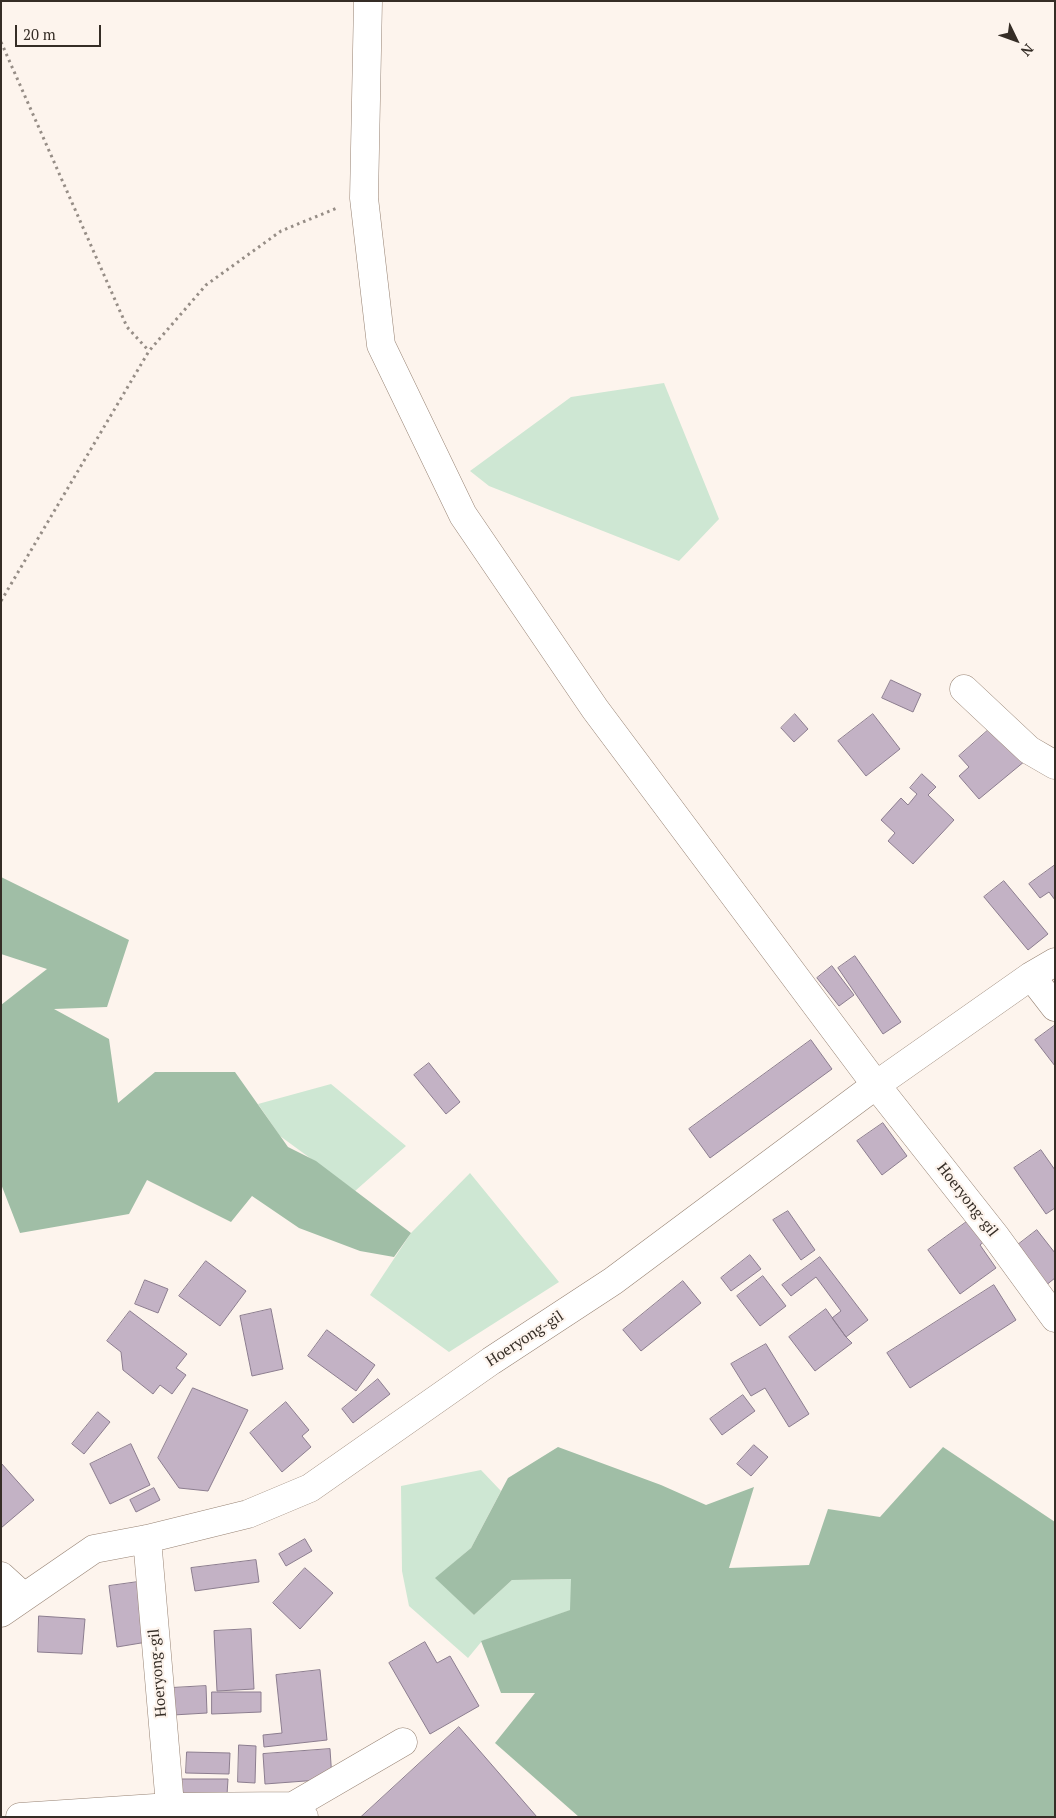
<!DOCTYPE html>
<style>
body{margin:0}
#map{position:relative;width:1056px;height:1818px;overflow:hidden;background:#fdf4ed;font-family:"PT Serif",serif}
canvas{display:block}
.frame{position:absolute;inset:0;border:2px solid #352d26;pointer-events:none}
.north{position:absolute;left:991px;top:15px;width:50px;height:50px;-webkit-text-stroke:4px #fdf4ed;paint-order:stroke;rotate:132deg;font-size:14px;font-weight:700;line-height:20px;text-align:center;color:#352d26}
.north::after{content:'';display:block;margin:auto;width:18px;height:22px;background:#352d26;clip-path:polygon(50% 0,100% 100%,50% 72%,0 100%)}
.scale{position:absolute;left:15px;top:25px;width:86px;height:22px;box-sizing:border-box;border:2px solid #352d26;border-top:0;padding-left:6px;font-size:15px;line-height:18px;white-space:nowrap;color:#352d26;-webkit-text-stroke:4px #fdf4ed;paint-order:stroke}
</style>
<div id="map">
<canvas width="1056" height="1818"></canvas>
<div class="frame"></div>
<div class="north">N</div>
<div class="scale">20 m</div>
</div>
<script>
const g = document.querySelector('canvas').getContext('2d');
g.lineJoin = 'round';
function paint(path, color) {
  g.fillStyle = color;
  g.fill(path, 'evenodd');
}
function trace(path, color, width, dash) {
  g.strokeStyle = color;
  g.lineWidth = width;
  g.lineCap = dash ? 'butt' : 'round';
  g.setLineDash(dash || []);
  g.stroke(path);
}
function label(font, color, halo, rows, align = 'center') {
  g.font = font + ' "PT Serif",serif';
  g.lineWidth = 4.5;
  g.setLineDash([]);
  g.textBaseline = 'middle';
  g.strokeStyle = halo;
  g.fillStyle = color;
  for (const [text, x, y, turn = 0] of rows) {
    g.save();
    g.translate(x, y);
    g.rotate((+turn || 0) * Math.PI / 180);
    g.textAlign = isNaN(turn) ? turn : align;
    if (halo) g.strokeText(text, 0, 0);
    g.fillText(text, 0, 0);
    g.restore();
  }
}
const green = new Path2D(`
 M 664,383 L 719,519 L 679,561 L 489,486 L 470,471 L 571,397 Z
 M 331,1084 L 406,1146 L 355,1191 L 280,1136 L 258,1104 Z
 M 470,1173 L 559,1282 L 449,1352 L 370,1295 L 411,1233 Z
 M 481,1470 L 501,1491 L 471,1548 L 436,1578 L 474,1615 L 512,1580 L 571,1579 L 571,1610 L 482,1641 L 468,1658 L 409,1606 L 402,1571 L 401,1486 Z`);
const forest = new Path2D(`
 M 1,877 L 129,940 L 107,1007 L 54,1009 L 109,1039 L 118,1103 L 155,1072 L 235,1072 L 288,1147 L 316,1161 L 411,1233 L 394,1257 L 360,1251 L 299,1228 L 252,1196 L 231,1222 L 147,1180 L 129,1214 L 20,1233 L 1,1184 L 1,1005 L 47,969 L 1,954 Z
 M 558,1447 L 661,1485 L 706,1505 L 754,1487 L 729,1568 L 809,1565 L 828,1509 L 880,1517 L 943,1447 L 1055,1522 L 1055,1817 L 579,1817 L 495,1743 L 535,1693 L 501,1693 L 481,1641 L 570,1610 L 571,1579 L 512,1580 L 474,1615 L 435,1578 L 471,1548 L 508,1478 Z`);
const building = new Path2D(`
 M 891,680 L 921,694 L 913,712 L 882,698 Z
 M 795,714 L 808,729 L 794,742 L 781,728 Z
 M 873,714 L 900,749 L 866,776 L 838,741 Z
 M 994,725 L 1025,761 L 979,799 L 959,776 L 969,767 L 959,756 Z
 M 922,774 L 936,787 L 928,795 L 954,820 L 913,864 L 888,841 L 895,833 L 881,820 L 901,798 L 908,805 L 917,794 L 910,788 Z
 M 1055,865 L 1055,900 L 1049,892 L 1040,898 L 1029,884 Z
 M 1004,881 L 1048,934 L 1028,950 L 984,897 Z
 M 855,956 L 901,1022 L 883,1034 L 838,968 Z
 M 832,966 L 854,995 L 839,1006 L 817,978 Z
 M 1054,1026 L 1055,1027 L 1055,1066 L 1035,1040 Z
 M 811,1040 L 832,1069 L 710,1158 L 689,1129 Z
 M 429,1063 L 460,1102 L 446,1114 L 414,1075 Z
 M 883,1123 L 907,1156 L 882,1175 L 857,1141 Z
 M 1041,1150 L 1055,1170 L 1055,1208 L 1046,1214 L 1014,1168 Z
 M 788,1211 L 815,1250 L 801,1260 L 773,1220 Z
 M 972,1218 L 987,1239 L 980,1245 L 996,1268 L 960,1294 L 928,1250 Z
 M 1037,1230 L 1055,1253 L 1055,1278 L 1045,1286 L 1015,1247 Z
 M 750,1255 L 761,1269 L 731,1291 L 721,1278 Z
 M 820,1257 L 868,1320 L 846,1337 L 832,1318 L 841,1311 L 816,1277 L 791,1296 L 782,1285 Z
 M 206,1261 L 246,1291 L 220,1326 L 179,1296 Z
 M 763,1276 L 786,1306 L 760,1326 L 737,1296 Z
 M 145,1280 L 168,1289 L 158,1313 L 135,1304 Z
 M 683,1281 L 701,1303 L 641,1351 L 623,1330 Z
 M 994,1285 L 1016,1320 L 910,1388 L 887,1353 Z
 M 271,1309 L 283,1369 L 252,1376 L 240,1316 Z
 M 826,1309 L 846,1337 L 852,1343 L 815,1371 L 789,1337 Z
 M 130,1311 L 187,1354 L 176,1368 L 186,1375 L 172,1394 L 160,1385 L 153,1394 L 123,1370 L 121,1352 L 107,1341 Z
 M 327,1330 L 375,1365 L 356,1391 L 308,1356 Z
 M 766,1344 L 809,1414 L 789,1427 L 765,1388 L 751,1396 L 731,1364 Z
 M 378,1379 L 390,1394 L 353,1423 L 342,1409 Z
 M 193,1388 L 248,1410 L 208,1491 L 179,1488 L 158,1458 Z
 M 743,1395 L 755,1411 L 722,1435 L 710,1419 Z
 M 286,1402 L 309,1430 L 302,1436 L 311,1447 L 282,1472 L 250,1433 Z
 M 98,1412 L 110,1422 L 84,1454 L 72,1444 Z
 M 131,1444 L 150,1485 L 110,1504 L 90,1464 Z
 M 754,1445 L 768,1457 L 751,1476 L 737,1464 Z
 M 1,1463 L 34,1500 L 1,1528 Z
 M 154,1488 L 160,1500 L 136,1512 L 130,1500 Z
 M 305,1539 L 312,1551 L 286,1566 L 279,1554 Z
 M 256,1560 L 259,1582 L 195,1591 L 191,1568 Z
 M 305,1568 L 333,1593 L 300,1629 L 273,1603 Z
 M 145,1581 L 153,1641 L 117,1647 L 109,1586 Z
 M 39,1616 L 85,1619 L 82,1654 L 38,1652 Z
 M 251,1629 L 254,1689 L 217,1691 L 214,1631 Z
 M 425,1642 L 437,1663 L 450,1656 L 479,1706 L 430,1734 L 389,1663 Z
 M 320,1670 L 327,1740 L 264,1747 L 263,1735 L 282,1733 L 276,1675 Z
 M 206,1686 L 207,1713 L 173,1715 L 171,1688 Z
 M 212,1692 L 261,1692 L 261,1712 L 212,1714 Z
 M 459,1727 L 537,1817 L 361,1817 Z
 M 239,1745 L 256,1746 L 255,1783 L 238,1782 Z
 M 330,1749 L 332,1779 L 265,1784 L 263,1754 Z
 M 187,1752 L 230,1753 L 229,1774 L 186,1773 Z
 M 180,1779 L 228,1779 L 227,1795 L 180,1794 Z`);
const path = new Path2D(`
 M 1,42 L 127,327 L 149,351
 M 1,601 L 149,351 L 206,285 L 281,231 L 337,208`);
const minor = new Path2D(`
 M 368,1 L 364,198 L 381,345 L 463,515 L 595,709 L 876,1085 L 996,1237 L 1055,1318
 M 964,689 L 1029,750 L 1055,765
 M 1031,976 L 1055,1007
 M 147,1539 L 171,1817
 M 1,1576 L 24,1597
 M 1,1613 L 94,1549 L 147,1539 L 248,1514 L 310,1488 L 491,1361 L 613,1281 L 876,1085 L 1031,976 L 1055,962
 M 293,1806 L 403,1742
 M 20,1817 L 170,1807 L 293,1806 L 304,1817`);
const streetNames = [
 ["Hoeryong-gil",967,1200,52],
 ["Hoeryong-gil",525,1339,-33],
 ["Hoeryong-gil",158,1673,-95]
];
paint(green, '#cee7d3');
paint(forest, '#a0bea6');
paint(building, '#c3b2c5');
trace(building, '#8c7d8f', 1);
trace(minor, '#978374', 29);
trace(path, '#968d86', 3, [2.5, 4]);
trace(minor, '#fff', 28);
label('15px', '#352d26', '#fdf4ed', streetNames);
</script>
